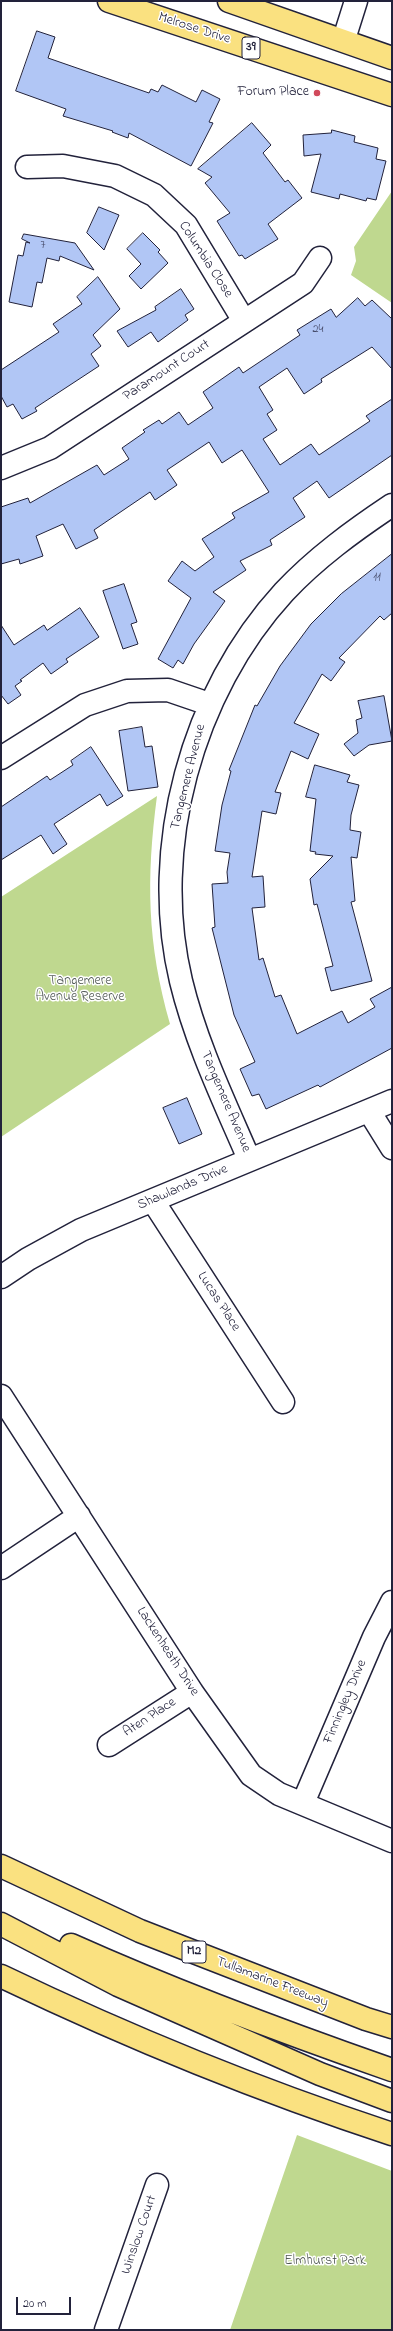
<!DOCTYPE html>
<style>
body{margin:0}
#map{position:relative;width:393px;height:2331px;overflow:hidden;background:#fff;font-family:"Indie Flower",sans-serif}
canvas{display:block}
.frame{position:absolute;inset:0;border:2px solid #22223b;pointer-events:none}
.scale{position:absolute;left:16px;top:2297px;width:55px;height:18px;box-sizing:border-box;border:2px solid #22223b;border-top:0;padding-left:5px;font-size:12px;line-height:14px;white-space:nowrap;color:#22223b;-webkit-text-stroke:3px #fff;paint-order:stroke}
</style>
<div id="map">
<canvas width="393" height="2331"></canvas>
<div class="frame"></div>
<div class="scale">20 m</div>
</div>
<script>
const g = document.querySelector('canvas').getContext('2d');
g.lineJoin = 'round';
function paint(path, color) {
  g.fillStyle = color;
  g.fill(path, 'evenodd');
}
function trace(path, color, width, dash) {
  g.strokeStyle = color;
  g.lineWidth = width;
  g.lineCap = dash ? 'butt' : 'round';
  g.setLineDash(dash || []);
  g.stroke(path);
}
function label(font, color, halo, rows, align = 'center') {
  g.font = font + ' "Indie Flower",sans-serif';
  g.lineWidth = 3;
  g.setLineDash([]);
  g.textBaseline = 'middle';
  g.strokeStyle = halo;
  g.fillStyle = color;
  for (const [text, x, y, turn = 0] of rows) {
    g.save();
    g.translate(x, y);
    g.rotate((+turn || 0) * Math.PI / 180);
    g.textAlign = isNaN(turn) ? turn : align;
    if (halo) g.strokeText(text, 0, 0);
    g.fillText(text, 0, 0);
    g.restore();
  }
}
const green = new Path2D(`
 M 392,191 L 392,303 L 351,275 L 356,261 L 354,247 Z
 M 157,796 C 146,879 147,943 170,1024 L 1,1137 L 1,897 Z
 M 297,2135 L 392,2171 L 392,2330 L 230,2330 Z`);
const building = new Path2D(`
 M 37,31 L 55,37 L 48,58 L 149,93 L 151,89 L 158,92 L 162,85 L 196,102 L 202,90 L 220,99 L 209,122 L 213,123 L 191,166 L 129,133 L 128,138 L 112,132 L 113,131 L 63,116 L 66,109 L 16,91 Z
 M 252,123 L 271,145 L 263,153 L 285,182 L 288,180 L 302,198 L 268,224 L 278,239 L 245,259 L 242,255 L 239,256 L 217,221 L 230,213 L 205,183 L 212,177 L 198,169 Z
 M 332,130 L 355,136 L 354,142 L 378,148 L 376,159 L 386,161 L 376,200 L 367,198 L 366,201 L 340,194 L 339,199 L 311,192 L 321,154 L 304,156 L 303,135 L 331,133 Z
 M 99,207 L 119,215 L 104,250 L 87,233 Z
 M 143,233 L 160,250 L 158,252 L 168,263 L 141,289 L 129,276 L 141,264 L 127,249 Z
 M 24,234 L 75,243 L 94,270 L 60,256 L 59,261 L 47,258 L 42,283 L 37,282 L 32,307 L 9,302 L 18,255 L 23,256 L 26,242 L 30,243 L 22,239 Z
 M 98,277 L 120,309 L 93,335 L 101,346 L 91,354 L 99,366 L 35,408 L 37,411 L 22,419 L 13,404 L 7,407 L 1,396 L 1,370 L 59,332 L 53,324 L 82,304 L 77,297 Z
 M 181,289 L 194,309 L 185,315 L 188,320 L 158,342 L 151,332 L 128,347 L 117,331 L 156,310 L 155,307 Z
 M 358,298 L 365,306 L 372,300 L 392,319 L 392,369 L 372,347 L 321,379 L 322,382 L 304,394 L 287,368 L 259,387 L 273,410 L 267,414 L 277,430 L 263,439 L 280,465 L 311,444 L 319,455 L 370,421 L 366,416 L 392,399 L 392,455 L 329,498 L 317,481 L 293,498 L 305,517 L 270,540 L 272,545 L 240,561 L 246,570 L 213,592 L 225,601 L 194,644 L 183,664 L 178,660 L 173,668 L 158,659 L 191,598 L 168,581 L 182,561 L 195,571 L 214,557 L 202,539 L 235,518 L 232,513 L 269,492 L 242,450 L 222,463 L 209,442 L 167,470 L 177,485 L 155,500 L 150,492 L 94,530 L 98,538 L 76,549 L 63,524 L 36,536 L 43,556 L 20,564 L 19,559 L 1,564 L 1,507 L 28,498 L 30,503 L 97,465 L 104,475 L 129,459 L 122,448 L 145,432 L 143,430 L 159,420 L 162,424 L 179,412 L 188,425 L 213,408 L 203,392 L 239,367 L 243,373 L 300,335 L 297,330 L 331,309 L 336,317 Z
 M 392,554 L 392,613 L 384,620 L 380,616 L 339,658 L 345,662 L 331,681 L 322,674 L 294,723 L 319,734 L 308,759 L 291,751 L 275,792 L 281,793 L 276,814 L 262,811 L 252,877 L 263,876 L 265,907 L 252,908 L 259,960 L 263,958 L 275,997 L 281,995 L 297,1034 L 342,1011 L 348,1023 L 375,1007 L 370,999 L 392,987 L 392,1048 L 320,1087 L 318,1085 L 266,1109 L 259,1094 L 252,1096 L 240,1069 L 255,1062 L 234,1015 L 212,928 L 215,927 L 212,884 L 228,883 L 227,872 L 230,853 L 215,851 L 222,805 L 231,771 L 229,770 L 255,705 L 257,706 L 280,666 L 311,624 L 341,594 Z
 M 124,584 L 137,622 L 131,624 L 138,644 L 123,649 L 103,591 Z
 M 80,608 L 99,637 L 66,659 L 68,662 L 51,674 L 43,663 L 20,680 L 22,681 L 15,686 L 21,695 L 8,704 L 1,695 L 1,625 L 14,645 L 44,625 L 47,630 Z
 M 384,696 L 392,741 L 369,745 L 354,756 L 344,744 L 358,733 L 356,720 L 362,718 L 358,701 Z
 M 142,727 L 145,747 L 152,746 L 158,787 L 128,791 L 119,731 Z
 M 91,747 L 123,796 L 107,806 L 100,794 L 54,824 L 67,844 L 53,854 L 41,835 L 1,860 L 1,807 L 47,776 L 50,780 L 73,765 L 71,761 Z
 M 315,765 L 350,775 L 347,782 L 359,785 L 351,815 L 350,830 L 361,832 L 357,858 L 351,857 L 355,901 L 351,902 L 372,981 L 331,991 L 325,968 L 333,966 L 317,904 L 314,905 L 310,879 L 333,856 L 315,854 L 316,852 L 310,851 L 316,799 L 306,797 Z
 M 187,1098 L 202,1134 L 179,1144 L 163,1108 Z`);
const minor = new Path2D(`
 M 344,39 L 356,1
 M 27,167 L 63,166 L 115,176 L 154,195 L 186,225 L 244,321
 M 1,468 L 50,448 L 303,283 L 320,258
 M 1,758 L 85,705 L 127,691 L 168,690 L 209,704
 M 369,1111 L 392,1148
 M 249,1159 C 224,1101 196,1043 181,981 C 149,848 192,692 284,592 C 316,558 353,531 392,505
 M 153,1201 L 283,1402
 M 1,1277 L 28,1259 L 81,1230 L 392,1101
 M 1,1396 L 192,1692 L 251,1775 L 279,1794 L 392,1841
 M 1,1568 L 79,1516
 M 109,1745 L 192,1692
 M 303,1803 L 374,1637 L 392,1602
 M 106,2330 L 157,2185`);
const major = new Path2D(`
 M 109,1 L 392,95
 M 229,1 L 392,58`);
const highway = new Path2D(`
 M 1,1866 L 140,1931 L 366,2019 L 392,2027
 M 1,1924 L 118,1985 L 320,2074 L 392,2101
 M 71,1945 C 176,1992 283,2032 392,2070
 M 1,1976 C 128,2037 258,2090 392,2134`);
const markers = [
 [317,93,4,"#d1495b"]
];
const numberNames = [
 ["7",43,246],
 ["24",318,330],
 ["11",377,578]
];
const shields = [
 [251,48,18],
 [194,1952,24]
];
const shieldNames = [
 ["39",251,48],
 ["M2",194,1952]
];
const streetNames = [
 ["Melrose Drive",194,29,18],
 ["Columbia Close",205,260,57],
 ["Paramount Court",167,371,-33],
 ["Tangemere Avenue",189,777,-76],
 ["Tangemere Avenue",225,1102,67],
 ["Shawlands Drive",183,1188,-23],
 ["Lucas Place",218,1302,57],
 ["Lackenheath Drive",167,1652,57],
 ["Finningley Drive",346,1702,-67],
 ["Aten Place",150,1718,-33],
 ["Tullamarine Freeway",272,1983,21],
 ["Winslow Court",140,2235,-71]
];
const poiNames = [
 ["Forum Place",309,93]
];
const parkNames = [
 ["Tangemere",80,982],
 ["Avenue Reserve",80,998],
 ["Elmhurst Park",325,2262]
];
paint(green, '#bfd88f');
paint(building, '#b1c6f5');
trace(building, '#22223b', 1);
trace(minor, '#22223b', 25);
trace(major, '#22223b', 25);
trace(highway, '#22223b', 25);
trace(minor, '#fff', 22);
trace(major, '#fae180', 22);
trace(highway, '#fae180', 22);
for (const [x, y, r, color] of markers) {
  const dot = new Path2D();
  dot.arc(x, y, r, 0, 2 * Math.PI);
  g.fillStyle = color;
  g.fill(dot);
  trace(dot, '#fff', 1.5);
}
label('12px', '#464b6a', null, numberNames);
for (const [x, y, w] of shields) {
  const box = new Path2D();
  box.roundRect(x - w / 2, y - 11, w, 22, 3);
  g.fillStyle = '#fff';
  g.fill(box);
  trace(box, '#22223b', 1);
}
label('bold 13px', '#22223b', null, shieldNames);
label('14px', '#22223b', '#fff', streetNames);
label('14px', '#22223b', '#fff', poiNames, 'right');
label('14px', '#515954', '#fff', parkNames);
</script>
